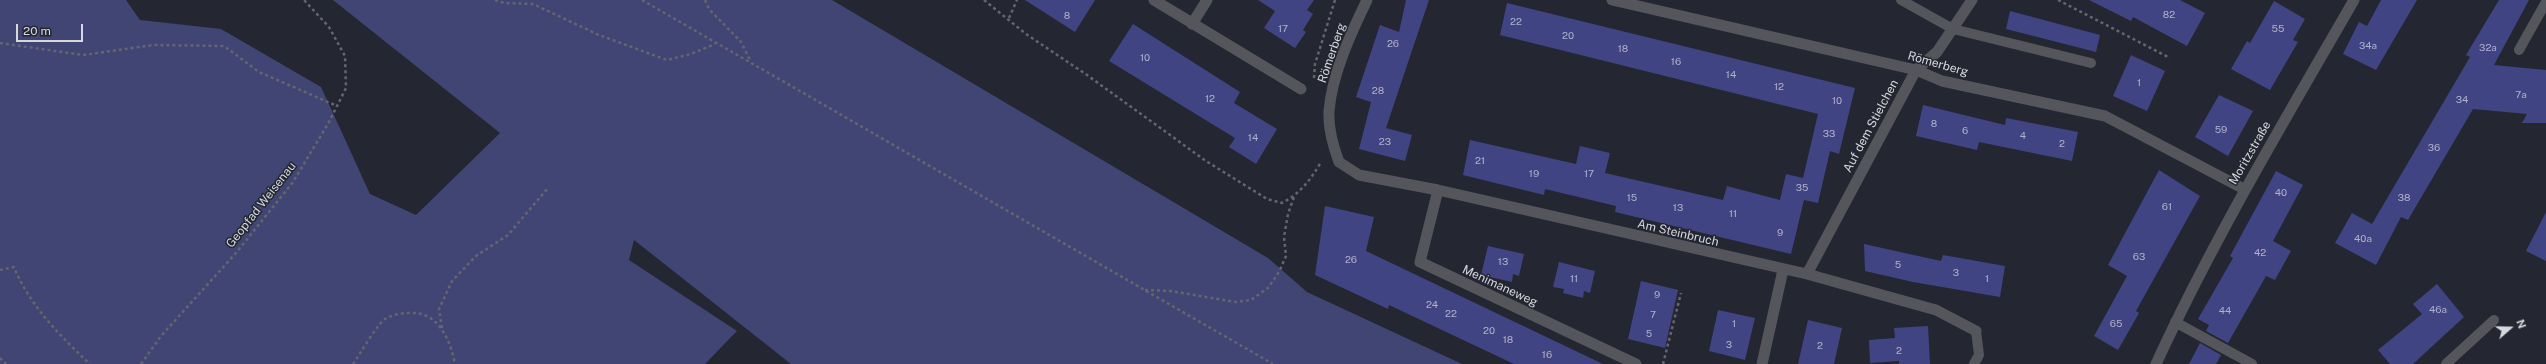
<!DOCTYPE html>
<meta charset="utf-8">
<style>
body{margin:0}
#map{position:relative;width:2546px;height:364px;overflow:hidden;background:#242631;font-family:"Public Sans",sans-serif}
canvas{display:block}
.north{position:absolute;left:2490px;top:308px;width:40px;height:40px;-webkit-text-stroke:3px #242631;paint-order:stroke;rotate:70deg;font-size:11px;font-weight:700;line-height:16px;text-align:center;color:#d6d7df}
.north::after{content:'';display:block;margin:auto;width:14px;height:18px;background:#d6d7df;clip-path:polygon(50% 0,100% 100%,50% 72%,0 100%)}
.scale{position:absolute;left:16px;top:24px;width:67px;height:18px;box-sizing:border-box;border:2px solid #d6d7df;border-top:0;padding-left:5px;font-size:12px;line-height:14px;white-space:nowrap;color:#d6d7df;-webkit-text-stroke:3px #242631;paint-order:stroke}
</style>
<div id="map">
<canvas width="2546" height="364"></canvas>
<div class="north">N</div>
<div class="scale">20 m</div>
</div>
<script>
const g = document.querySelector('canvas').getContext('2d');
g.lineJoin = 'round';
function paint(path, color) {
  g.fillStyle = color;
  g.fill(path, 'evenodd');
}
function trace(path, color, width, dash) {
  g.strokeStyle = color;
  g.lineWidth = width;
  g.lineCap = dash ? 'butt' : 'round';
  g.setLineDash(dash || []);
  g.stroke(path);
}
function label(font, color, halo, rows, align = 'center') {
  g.font = font + ' "Public Sans",sans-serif';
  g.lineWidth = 3;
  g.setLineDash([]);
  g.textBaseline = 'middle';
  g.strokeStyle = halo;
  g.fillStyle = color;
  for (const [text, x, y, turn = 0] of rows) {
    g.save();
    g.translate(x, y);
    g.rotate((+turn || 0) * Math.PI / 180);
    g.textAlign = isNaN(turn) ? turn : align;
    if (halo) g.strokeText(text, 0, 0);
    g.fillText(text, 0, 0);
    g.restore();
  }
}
const green = new Path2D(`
 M 0,0 L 126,0 L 140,20 L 221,29 L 321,87 L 370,194 L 416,215 L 500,133 L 333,0 L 832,0 L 1268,258 L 1307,292 L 1462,364 L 791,364 L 634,240 L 629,260 L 737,331 L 705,364 L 0,364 Z`);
const building = new Path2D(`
 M 1025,0 L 1095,0 L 1075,32 Z
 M 1258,0 L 1314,0 L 1307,10 L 1313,14 L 1303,30 L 1306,32 L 1295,48 L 1264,28 L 1275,11 Z
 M 1406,0 L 1429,0 L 1386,128 L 1412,135 L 1405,161 L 1359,149 L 1371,102 L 1356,97 L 1380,25 L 1399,32 Z
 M 2089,0 L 2180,0 L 2205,13 L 2187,46 L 2133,17 L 2131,21 Z
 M 2381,0 L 2417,0 L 2376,70 L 2343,54 L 2359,22 L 2367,26 Z
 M 2499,0 L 2529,0 L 2494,65 L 2546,70 L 2546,123 L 2522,123 L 2527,114 L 2473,109 L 2408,220 L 2401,217 L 2376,265 L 2335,243 L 2352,213 L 2372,224 L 2470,57 L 2466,55 Z
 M 2274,1 L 2305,19 L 2293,40 L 2298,42 L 2270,90 L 2231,69 L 2247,41 L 2250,43 Z
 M 1507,3 L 1855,88 L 1839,154 L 1830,151 L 1818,203 L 1804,200 L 1791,254 L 1615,212 L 1616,206 L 1545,189 L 1544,195 L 1463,175 L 1470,140 L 1576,164 L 1580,146 L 1610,153 L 1605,173 L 1723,200 L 1727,186 L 1780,200 L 1786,174 L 1803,178 L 1818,114 L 1500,35 Z
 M 2010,11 L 2100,35 L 2096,52 L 2006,29 Z
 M 1133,24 L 1240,92 L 1234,103 L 1277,129 L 1256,164 L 1229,147 L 1235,138 L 1109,61 Z
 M 2131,55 L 2165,71 L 2147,111 L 2113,96 Z
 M 2219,95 L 2253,111 L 2228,156 L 2195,137 Z
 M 1923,105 L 2005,125 L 2006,118 L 2078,132 L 2072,161 L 1979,142 L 1977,150 L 1916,136 Z
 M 2159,170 L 2200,196 L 2136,311 L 2139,313 L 2118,350 L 2094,336 L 2127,276 L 2108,265 Z
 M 2276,171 L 2303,185 L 2273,241 L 2291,251 L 2275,280 L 2266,276 L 2228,343 L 2206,331 L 2209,325 L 2198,319 L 2233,258 L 2230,256 Z
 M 1325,206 L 1374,217 L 1366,251 L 1603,364 L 1514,364 L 1389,305 L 1388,309 L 1315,275 Z
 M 2546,212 L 2546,261 L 2526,251 Z
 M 1864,244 L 1941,261 L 1943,255 L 2005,266 L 2000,297 L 1913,282 L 1865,271 Z
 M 1488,246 L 1524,254 L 1519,276 L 1513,274 L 1512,282 L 1481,275 Z
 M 1559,262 L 1595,271 L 1590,293 L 1584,291 L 1583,298 L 1563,293 L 1564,289 L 1553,287 Z
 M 1641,281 L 1678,290 L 1665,348 L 1628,339 Z
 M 2437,284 L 2464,317 L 2413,364 L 2390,364 L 2378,350 L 2422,314 L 2413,304 Z
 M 1718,310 L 1755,318 L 1745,360 L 1709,351 Z
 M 1808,320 L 1842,328 L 1834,364 L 1798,364 Z
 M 1928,326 L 1930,364 L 1899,364 L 1899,361 L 1870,363 L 1869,340 L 1895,338 L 1894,328 Z
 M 2200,343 L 2221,355 L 2216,364 L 2189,364 Z`);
const path = new Path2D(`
 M 495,0 L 504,3 L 533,4 L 599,35 L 667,60 L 691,54 L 715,44
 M 642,0 L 1273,364
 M 705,0 L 709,9 L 741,42 L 750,60
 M 984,0 L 1026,34 L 1087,75 L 1206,161 L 1267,199 L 1282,203 C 1301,193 1311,179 1321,162
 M 2058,0 L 2170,58
 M 1009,18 L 1017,0
 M 0,43 L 83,55 L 153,45 L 224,46 L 259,72 L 337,106
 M 1314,78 L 1315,64 L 1335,0
 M 0,270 L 14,267 C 29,305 61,337 90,364
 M 1145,290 L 1171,291 L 1235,302 L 1251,300 L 1268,288 L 1279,272 L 1286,256 L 1284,237 L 1288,214 L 1294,197
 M 442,328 L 439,309 L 452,281 L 476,256 L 508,235 L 548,188
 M 0,358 L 6,364
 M 141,364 L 161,336 L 236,253 L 293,182 L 329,122 L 346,88 L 345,56 L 329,27 L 304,0
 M 353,364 C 360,354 376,326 385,319 C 392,315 401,313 409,313 C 438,311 450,339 455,364
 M 1663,364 L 1681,293`);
const service = new Path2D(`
 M 1901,0 L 1953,29 L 2091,63
 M 2519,50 L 2546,2
 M 2175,322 L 2252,364
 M 1974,364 L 1979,355 L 1976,331
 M 2446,364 L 2494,320`);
const minor = new Path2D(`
 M 1154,0 L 1301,89
 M 1367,0 C 1351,33 1332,74 1329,111 C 1328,129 1333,146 1339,162 L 1359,175 L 1438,190 L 1807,274 L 1936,310 L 1976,331
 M 1612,0 L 1916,70 L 1942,81 L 2105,116 L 2244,189
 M 1192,24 L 1207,0
 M 1438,190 L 1420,262 L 1636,364
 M 1807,274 L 1916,70 L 1937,52 L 1972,0
 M 1762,364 L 1783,270
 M 2156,364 C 2214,238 2285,120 2354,0`);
const numberNames = [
 ["82",2169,15],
 ["8",1067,16],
 ["22",1516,22],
 ["17",1283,29],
 ["55",2278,29],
 ["20",1568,36],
 ["26",1393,44],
 ["34a",2368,46],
 ["32a",2488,48],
 ["18",1623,49],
 ["10",1145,58],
 ["16",1676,62],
 ["14",1731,75],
 ["1",2139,83],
 ["12",1779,87],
 ["28",1378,91],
 ["7a",2521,95],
 ["12",1210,99],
 ["34",2462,100],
 ["10",1837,101],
 ["8",1934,124],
 ["59",2221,130],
 ["6",1965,131],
 ["33",1829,134],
 ["4",2023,136],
 ["14",1253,138],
 ["23",1385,142],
 ["2",2062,144],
 ["36",2434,148],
 ["21",1480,161],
 ["19",1534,174],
 ["17",1589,174],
 ["35",1802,188],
 ["40",2281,193],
 ["15",1632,198],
 ["38",2404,198],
 ["61",2167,207],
 ["13",1678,208],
 ["11",1733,214],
 ["9",1780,233],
 ["40a",2363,239],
 ["42",2260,253],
 ["63",2139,257],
 ["26",1351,260],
 ["13",1503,262],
 ["5",1898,265],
 ["3",1956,273],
 ["11",1574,279],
 ["1",1987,279],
 ["9",1657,295],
 ["24",1432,305],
 ["46a",2438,310],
 ["44",2225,311],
 ["22",1451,314],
 ["7",1653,315],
 ["1",1734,324],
 ["65",2116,324],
 ["20",1489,331],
 ["5",1649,334],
 ["18",1508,340],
 ["3",1729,345],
 ["2",1820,346],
 ["2",1899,351],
 ["16",1547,355]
];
const streetNames = [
 ["Römerberg",1332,53,-71],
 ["Römerberg",1938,64,16],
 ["Auf dem Stielchen",1871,126,-62],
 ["Moritzstraße",2250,153,-60],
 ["Geopfad Weisenau",261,205,-52],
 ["Am Steinbruch",1678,233,13],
 ["Menimaneweg",1500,286,25]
];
paint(green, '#414573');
paint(building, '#414483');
trace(path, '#64656f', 2.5, [3, 3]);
trace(service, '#55565b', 10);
trace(minor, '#55565b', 11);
label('10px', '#b1b2c8', null, numberNames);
label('12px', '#d6d7df', '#242631', streetNames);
</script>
